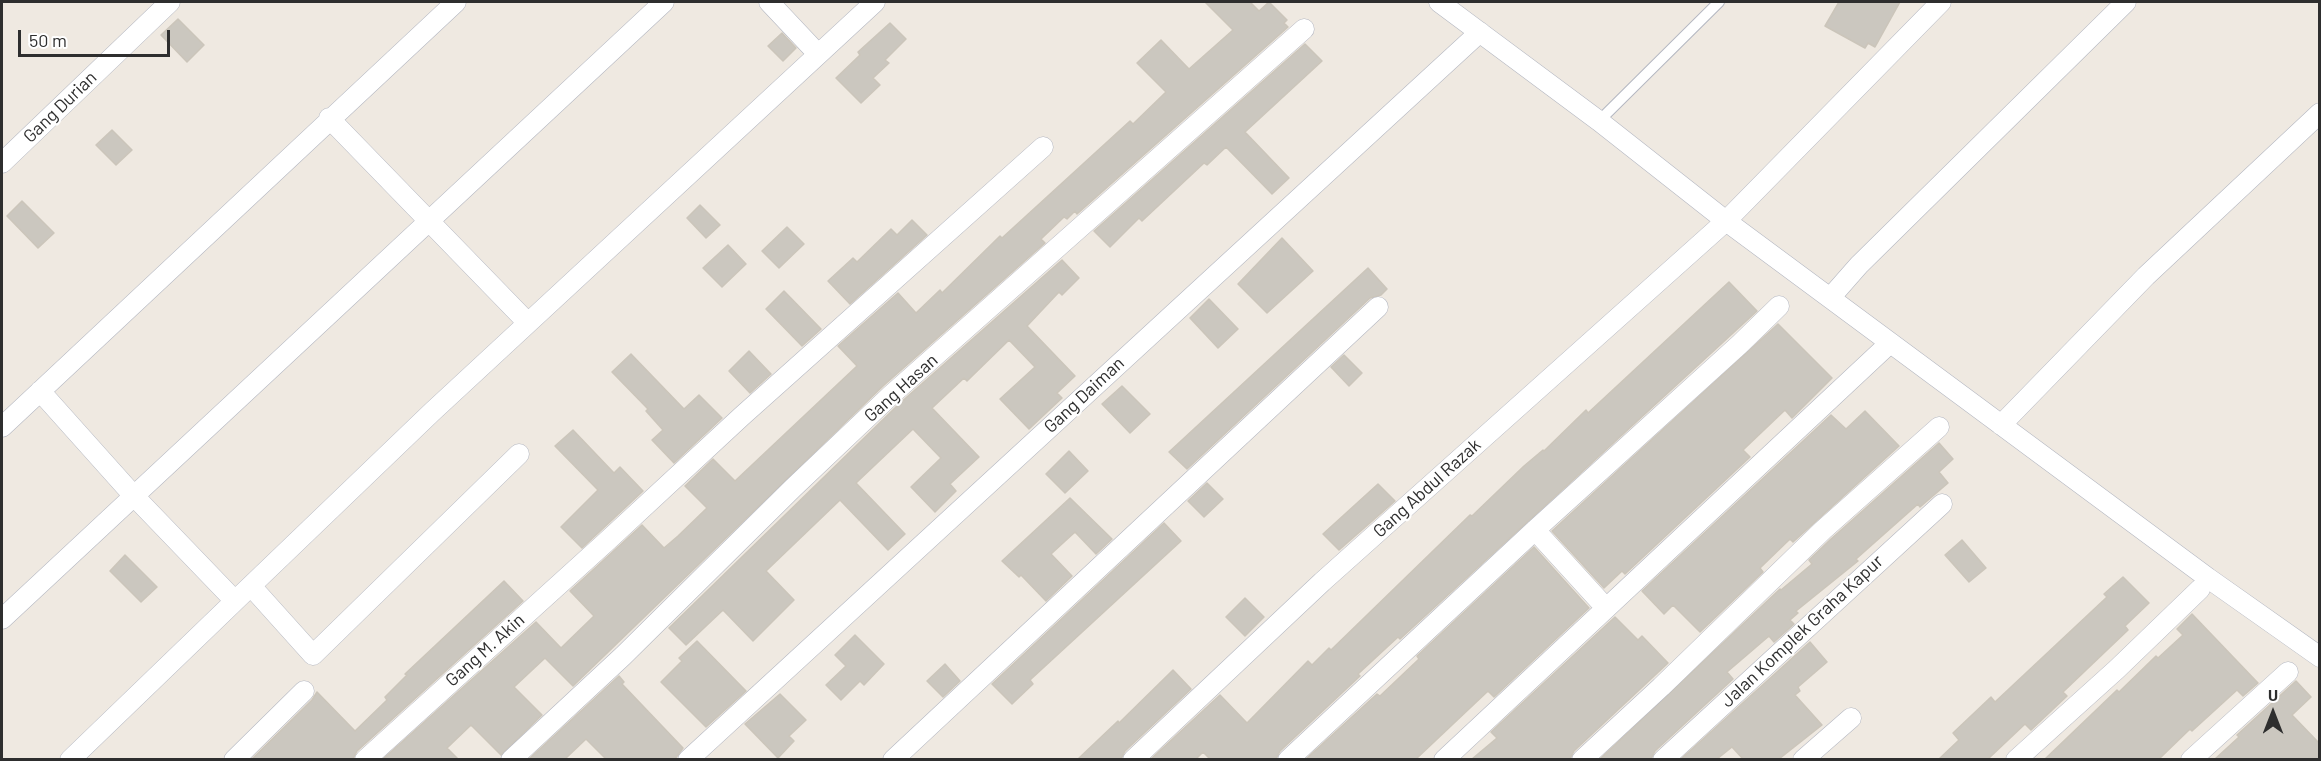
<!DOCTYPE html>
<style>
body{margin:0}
#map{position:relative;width:2321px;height:761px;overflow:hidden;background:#efe9e1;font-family:Barlow,sans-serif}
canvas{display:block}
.frame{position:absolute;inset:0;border:3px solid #2e2e2e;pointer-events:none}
.north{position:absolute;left:2243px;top:683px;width:60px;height:60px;-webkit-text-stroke:4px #fff;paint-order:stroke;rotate:0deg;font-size:16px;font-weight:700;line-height:24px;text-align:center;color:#2e2e2e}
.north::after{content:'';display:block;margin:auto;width:21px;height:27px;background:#2e2e2e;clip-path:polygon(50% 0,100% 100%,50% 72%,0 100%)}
.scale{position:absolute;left:18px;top:30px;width:152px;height:27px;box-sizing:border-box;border:3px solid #2e2e2e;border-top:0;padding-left:8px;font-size:18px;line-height:21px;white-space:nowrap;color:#2e2e2e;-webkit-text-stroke:4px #fff;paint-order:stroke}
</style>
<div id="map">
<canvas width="2321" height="761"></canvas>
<div class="frame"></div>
<div class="north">U</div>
<div class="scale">50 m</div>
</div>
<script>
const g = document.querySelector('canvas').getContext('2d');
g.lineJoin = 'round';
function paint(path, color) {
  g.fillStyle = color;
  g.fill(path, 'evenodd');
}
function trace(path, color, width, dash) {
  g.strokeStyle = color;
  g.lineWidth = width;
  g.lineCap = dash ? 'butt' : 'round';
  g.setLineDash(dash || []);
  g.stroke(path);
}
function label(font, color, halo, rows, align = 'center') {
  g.font = font + ' Barlow,sans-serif';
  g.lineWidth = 4.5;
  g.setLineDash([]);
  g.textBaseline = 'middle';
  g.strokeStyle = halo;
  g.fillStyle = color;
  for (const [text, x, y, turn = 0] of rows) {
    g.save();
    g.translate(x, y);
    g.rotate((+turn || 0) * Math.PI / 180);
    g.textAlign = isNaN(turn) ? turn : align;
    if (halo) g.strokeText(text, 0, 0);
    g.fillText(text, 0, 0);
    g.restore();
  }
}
const building = new Path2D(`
 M 1205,2 L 1250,2 L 1259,11 L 1269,2 L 1287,20 L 1284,23 L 1288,27 L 1077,214 L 1075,211 L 1067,219 L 1064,217 L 1041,239 L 1045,243 L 883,386 L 573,686 L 545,658 L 514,687 L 542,715 L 501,755 L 471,725 L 447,748 L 458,759 L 383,759 L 536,622 L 561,648 L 594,616 L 570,591 L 642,525 L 664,548 L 678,536 L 707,508 L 685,486 L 713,459 L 735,481 L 857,366 L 838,346 L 898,293 L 916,313 L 940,290 L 942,293 L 1000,236 L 1002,238 L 1130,121 L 1133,124 L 1166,92 L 1137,63 L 1161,40 L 1189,69 L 1233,30 Z
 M 1839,2 L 1900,2 L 1875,47 L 1868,43 L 1865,48 L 1825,26 Z
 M 178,19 L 204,45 L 187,62 L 161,35 Z
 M 890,23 L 906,39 L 885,60 L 889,63 L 873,78 L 880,85 L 861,103 L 836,78 L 860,55 L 858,52 Z
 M 782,33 L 796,48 L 783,61 L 768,46 Z
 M 1305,44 L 1322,61 L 1245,132 L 1289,178 L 1272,194 L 1226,147 L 1207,165 L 1204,163 L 1142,221 L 1139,218 L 1110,247 L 1094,231 Z
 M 112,130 L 132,150 L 116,165 L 96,145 Z
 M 22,201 L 54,233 L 38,248 L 7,216 Z
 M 700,205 L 720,225 L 706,238 L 687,218 Z
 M 912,220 L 927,235 L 850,304 L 828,281 L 853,258 L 857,262 L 891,229 L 897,235 Z
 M 787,227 L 804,244 L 779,268 L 762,251 Z
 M 1282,238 L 1313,271 L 1267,313 L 1238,284 Z
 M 728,245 L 746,264 L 722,287 L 703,268 Z
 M 1062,260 L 1079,278 L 1062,295 L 1059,292 L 1027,326 L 1075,376 L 1057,393 L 1062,398 L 1029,429 L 1000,399 L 1035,367 L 1009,340 L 967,381 L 964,378 L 932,408 L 979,457 L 950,484 L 956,491 L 935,512 L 911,487 L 941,458 L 913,429 L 856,483 L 905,534 L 888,550 L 840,500 L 766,571 L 794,600 L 753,641 L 723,610 L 686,645 L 669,628 L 899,404 Z
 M 1368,268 L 1387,289 L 1381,295 L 1370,298 L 1187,469 L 1169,452 Z
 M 1729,282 L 1757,311 L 1400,639 L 1398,637 L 1358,674 L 1360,676 L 1280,751 L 1276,759 L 1210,759 L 1203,752 L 1196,759 L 1151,759 L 1220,695 L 1247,723 L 1308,661 L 1312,665 L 1329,648 L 1331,650 L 1470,515 L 1472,516 L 1524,466 L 1543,450 L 1544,451 L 1586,410 L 1588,413 Z
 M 784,291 L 821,329 L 802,346 L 766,309 Z
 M 1209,299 L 1238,329 L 1218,348 L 1190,318 Z
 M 1778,324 L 1832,378 L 1792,418 L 1785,410 L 1743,450 L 1750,457 L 1625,574 L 1622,571 L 1604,588 L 1552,531 Z
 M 749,351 L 771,374 L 750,393 L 729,371 Z
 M 631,354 L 684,409 L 699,395 L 722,418 L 674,463 L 652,440 L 663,430 L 646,411 L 648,409 L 612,372 Z
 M 1344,355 L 1362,373 L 1349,386 L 1331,367 Z
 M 1122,386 L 1150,414 L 1130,433 L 1102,404 Z
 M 1865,411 L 1899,446 L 1793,542 L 1790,539 L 1760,568 L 1763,572 L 1700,632 L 1673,605 L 1664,614 L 1642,591 L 1831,415 L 1846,429 Z
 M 573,430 L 614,473 L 620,467 L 643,491 L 582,548 L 561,527 L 598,490 L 555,446 Z
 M 1939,443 L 1953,459 L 1939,472 L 1948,483 L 1920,507 L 1918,504 L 1856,559 L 1858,561 L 1796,611 L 1798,613 L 1790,620 L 1794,624 L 1774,642 L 1769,636 L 1727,672 L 1733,679 L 1655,751 L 1651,759 L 1600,759 L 1780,589 L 1781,590 L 1812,564 L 1809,560 L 1831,539 Z
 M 1069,451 L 1088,471 L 1065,493 L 1046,474 Z
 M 1207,483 L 1223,499 L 1204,517 L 1188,501 Z
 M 1378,484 L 1395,501 L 1339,550 L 1323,534 Z
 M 1070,498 L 1112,539 L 1096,554 L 1075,532 L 1051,554 L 1072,576 L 1046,601 L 1021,575 L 1019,577 L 1002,561 Z
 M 1164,523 L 1181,541 L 1030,680 L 1033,684 L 1012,704 L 992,684 Z
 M 1962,540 L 1986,568 L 1969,582 L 1945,555 Z
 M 1534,547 L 1589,608 L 1494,697 L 1488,691 L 1416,759 L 1306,759 L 1377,694 L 1380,696 L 1419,659 L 1417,656 Z
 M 125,555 L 157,587 L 141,602 L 110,571 Z
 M 2123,577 L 2149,603 L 2125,626 L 2128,630 L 2063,692 L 2067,696 L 2031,730 L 2025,724 L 1988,759 L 1939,759 L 1959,740 L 1953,733 L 1991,697 L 1995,702 L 2107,597 L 2104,594 Z
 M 504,581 L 523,601 L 357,751 L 353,759 L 252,759 L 312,700 L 317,692 L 355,731 L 387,700 L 385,697 L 407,675 L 405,674 Z
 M 1245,598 L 1264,617 L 1245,636 L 1226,617 Z
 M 2192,614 L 2258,683 L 2243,696 L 2237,690 L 2192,731 L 2190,729 L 2159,759 L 2045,759 L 2117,690 L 2119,692 L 2156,656 L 2158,658 L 2183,635 L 2177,629 Z
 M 1615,617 L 1638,640 L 1642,636 L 1668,663 L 1574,751 L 1570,759 L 1472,759 L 1497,738 L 1491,732 Z
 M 855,635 L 884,664 L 864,685 L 860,681 L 841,700 L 826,685 L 846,666 L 835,655 Z
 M 697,641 L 746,691 L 706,727 L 661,682 L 682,661 L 679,658 Z
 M 1810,642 L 1827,662 L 1798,687 L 1800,691 L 1795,695 L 1822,725 L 1779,759 L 1743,759 L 1732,747 L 1717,759 L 1681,759 Z
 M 945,664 L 960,681 L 943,697 L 927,681 Z
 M 1173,670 L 1191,689 L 1125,751 L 1121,759 L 1078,759 L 1118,721 L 1119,723 Z
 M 619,676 L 624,682 L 622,684 L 683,748 L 675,759 L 606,759 L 586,739 L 565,759 L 529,759 Z
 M 2296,681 L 2311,697 L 2292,715 L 2319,743 L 2319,759 L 2215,759 L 2239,737 L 2237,735 Z
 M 780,694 L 806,720 L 789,736 L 794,741 L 778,758 L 745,724 Z`);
const lane = new Path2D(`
 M 1599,121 L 1719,2`);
const street = new Path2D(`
 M 769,2 L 818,54
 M 1439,2 L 1599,121 L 1726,221 L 2208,578 L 2320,657
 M 329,118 L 528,323
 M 2,163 L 170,2
 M 1830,298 L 1859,265 L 2126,2
 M 40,391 L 133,495 L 235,601 L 432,412 L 875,2
 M 2001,425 L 2146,276 L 2320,113
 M 2,427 L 456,2
 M 1535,530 L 1606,608
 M 251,586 L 313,655 L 519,454
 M 2,619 L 664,2
 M 70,760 L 235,601
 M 234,760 L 304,691
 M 365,760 L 606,542 L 742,416 L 1043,147
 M 511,760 L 623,656 L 793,488 L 891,395 L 1304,29
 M 688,760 L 1480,32
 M 893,760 L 1378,307
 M 1133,760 L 1322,582 L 1726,221 L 1941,2
 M 1288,760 L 1535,530 L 1740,344 L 1779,306
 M 1444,760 L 1890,343
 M 1582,760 L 1661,687 L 1823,530 L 1939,427
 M 1663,760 L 1942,504
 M 1803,760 L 1851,718
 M 2016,760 L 2117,669 L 2200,589
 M 2191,760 L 2288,672`);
const streetNames = [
 ["Gang Durian",60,107,-44],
 ["Gang Hasan",901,388,-42],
 ["Gang Daiman",1084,395,-43],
 ["Gang Abdul Razak",1427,488,-42],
 ["Jalan Komplek Graha Kapur",1802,631,-43],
 ["Gang M. Akin",485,650,-42]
];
paint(building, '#cbc7bf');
trace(building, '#cbc5ba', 1.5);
trace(lane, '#b4b7c1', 12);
trace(street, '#b4b7c1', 21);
trace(lane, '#fff', 10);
trace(street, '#fff', 20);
label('18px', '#2e2e2e', '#fff', streetNames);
</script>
